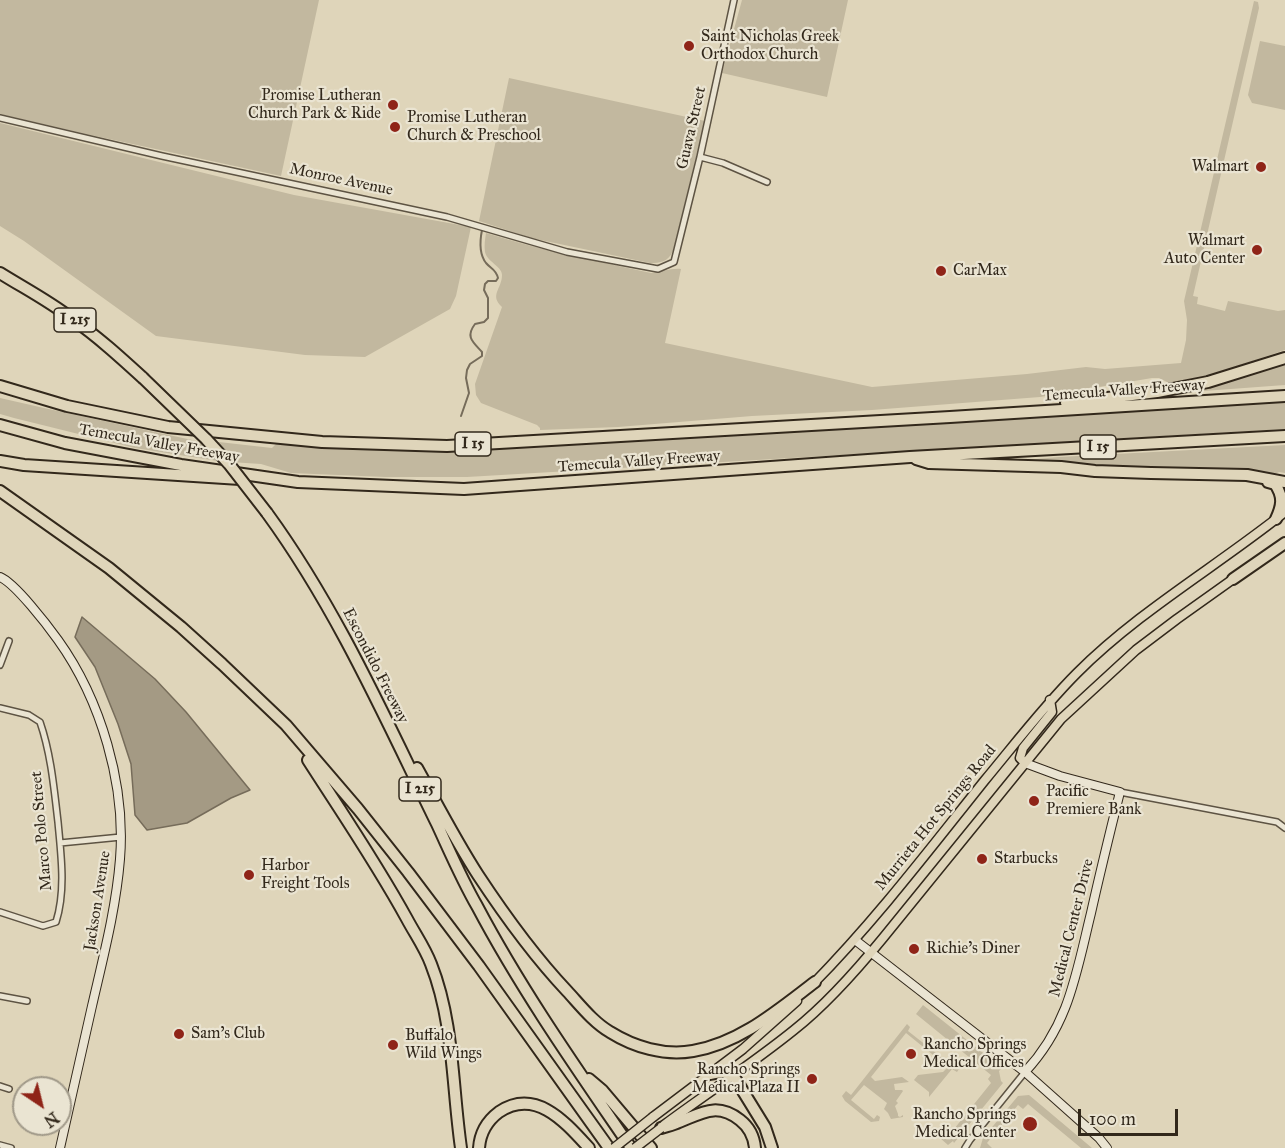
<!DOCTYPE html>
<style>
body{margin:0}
#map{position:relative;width:1285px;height:1148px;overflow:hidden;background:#dfd5ba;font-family:"IM FELL Great Primer",serif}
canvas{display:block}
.north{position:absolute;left:12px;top:1076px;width:60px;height:60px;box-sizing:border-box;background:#eae4d2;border:2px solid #a09989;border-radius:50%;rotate:145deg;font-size:16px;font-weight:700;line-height:24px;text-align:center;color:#32281b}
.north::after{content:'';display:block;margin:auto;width:21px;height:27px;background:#8f2418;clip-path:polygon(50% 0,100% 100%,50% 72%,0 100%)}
.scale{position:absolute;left:1078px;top:1109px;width:100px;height:27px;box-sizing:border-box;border:3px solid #32281b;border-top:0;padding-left:8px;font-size:18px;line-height:21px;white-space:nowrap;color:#32281b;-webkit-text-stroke:4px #eae4d2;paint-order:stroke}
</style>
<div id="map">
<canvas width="1285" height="1148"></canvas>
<div class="north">N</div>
<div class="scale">100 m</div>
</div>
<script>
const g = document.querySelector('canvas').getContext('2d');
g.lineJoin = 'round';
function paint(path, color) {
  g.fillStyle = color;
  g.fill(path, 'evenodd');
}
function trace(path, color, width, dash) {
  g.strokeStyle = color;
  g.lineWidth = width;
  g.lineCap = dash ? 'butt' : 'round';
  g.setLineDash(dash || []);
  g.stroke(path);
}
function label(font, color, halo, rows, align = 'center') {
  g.font = font + ' "IM FELL Great Primer",serif';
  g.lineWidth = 4.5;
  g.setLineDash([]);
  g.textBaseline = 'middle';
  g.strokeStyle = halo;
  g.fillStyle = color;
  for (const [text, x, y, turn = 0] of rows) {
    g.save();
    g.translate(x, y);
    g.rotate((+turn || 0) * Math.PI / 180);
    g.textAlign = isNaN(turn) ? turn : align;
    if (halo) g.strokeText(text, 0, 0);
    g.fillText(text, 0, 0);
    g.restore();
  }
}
const green = new Path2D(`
 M 0,0 L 319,0 L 281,176 L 86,134 L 0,114 Z
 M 742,0 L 848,0 L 827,97 L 722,73 Z
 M 1254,1 L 1258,2 L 1259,8 L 1193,296 L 1198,297 L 1197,304 L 1225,311 L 1228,301 L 1278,311 L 1285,310 L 1285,350 L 1211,375 L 1169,383 L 1159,378 L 1152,378 L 1040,397 L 872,410 L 752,416 L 618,427 L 540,430 L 540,428 L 537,425 L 481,403 L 476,395 L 475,384 L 502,307 C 489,295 502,289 502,275 C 502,266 487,262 485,252 C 484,246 485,239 486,233 C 540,250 595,261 651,273 C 661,272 671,268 681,269 L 665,343 L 872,387 L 1027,374 L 1086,367 L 1105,369 L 1181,363 L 1186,340 L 1187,320 L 1184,301 Z
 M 1260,41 L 1285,46 L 1285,110 L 1252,103 L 1248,95 Z
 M 509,78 L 705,121 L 673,251 C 668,262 660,263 650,263 L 531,238 L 479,221 Z
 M 0,123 L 294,195 L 471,227 L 456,296 L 450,309 L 365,357 L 305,355 L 156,336 L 24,241 L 0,226 Z
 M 1285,360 L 1285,385 L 1190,392 L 1185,391 Z
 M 0,398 L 44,408 L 206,443 L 224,462 L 135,448 L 14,418 L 0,414 Z
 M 1285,402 L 1285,429 L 467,477 L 385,477 L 291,473 L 261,464 L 230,462 L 210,441 L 272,448 L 276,444 L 345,449 L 410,451 L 482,449 L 672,439 L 1001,418 Z
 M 1285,445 L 1285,473 L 1279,472 L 1275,474 L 1263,471 L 1212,468 L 1026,463 L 1025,461 L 1025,460 L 1059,457 Z
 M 923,1005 L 1002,1068 L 999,1071 L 1001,1081 L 1003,1083 L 954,1143 L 953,1141 L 948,1145 L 940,1138 L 941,1137 L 946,1139 L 991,1083 L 988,1079 L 991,1075 L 916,1014 Z
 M 907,1024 L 910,1027 L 908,1031 L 955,1068 L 958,1064 L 961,1066 L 957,1072 L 952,1069 L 929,1097 L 929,1092 L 914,1080 L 918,1075 L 943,1072 L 948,1067 L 906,1033 L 871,1077 L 875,1081 L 902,1077 L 909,1082 L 894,1084 L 895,1090 L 902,1090 L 903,1091 L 896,1101 L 898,1103 L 895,1106 L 898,1114 L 898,1116 L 900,1117 L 903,1115 L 903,1117 L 891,1119 L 888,1113 L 884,1109 L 887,1103 L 864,1085 L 851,1100 L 874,1119 L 877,1115 L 880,1117 L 879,1121 L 871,1122 L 845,1101 L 842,1096 L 846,1091 L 851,1095 Z
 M 1029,1095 L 1092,1148 L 1081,1148 L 1028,1104 L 1023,1109 L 1018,1105 L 987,1143 L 992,1148 L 980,1148 L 983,1138 L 986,1131 L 988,1132 L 1018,1096 Z`);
const water = new Path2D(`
 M 82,617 L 155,679 L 186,712 L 250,790 L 231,798 L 187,823 L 147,830 L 135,815 L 131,764 L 118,724 L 95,667 L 75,637 Z`);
const stream = new Path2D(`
 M 461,416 L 469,393 L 466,378 L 467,370 L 470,364 L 482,356 L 482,352 C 473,342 465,337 475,324 L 484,322 L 488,318 L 488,298 L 484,290 L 485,284 L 488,281 L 496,281 L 498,278 C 496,269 491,269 486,263 C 479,254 480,240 482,230`);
const street = new Path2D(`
 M 0,118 L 162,156 L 447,217 L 567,252 L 658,269 L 674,262 L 700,157 L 734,0
 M 700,157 L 723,163 L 767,182
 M 0,665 L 9,641
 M 0,708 L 29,715 L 40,722 C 51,754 54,788 58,822 C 61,855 66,890 56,922 L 43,926 L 0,912
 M 1120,792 L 1277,822 L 1285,828
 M 60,843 L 121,837
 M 0,996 L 27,1001
 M 0,1086 L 9,1089
 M 0,1145 L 11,1148
 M 965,1148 L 970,1140 L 1025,1072`);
const secondary = new Path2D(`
 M 0,577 C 15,583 48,626 58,640 C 101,700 126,785 120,859 C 116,909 103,958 92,1006 C 81,1053 71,1101 60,1148
 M 855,940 L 1025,1072 L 1099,1138 L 1107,1148
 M 1025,1072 C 1069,1025 1076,974 1091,913 C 1100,873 1110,832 1120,792 L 1060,776 L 1025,763`);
const primary = new Path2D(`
 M 1025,763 L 1020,758 L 1023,748 L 1052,712 L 1050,700
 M 812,985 C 875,921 929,850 985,780 C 1015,744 1043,707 1077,673 C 1139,611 1216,567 1285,512
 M 653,1117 L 743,1049 L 797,1001
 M 664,1125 C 707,1093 752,1064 794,1030 C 827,1004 856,971 883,938 L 1061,719 L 1136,650 L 1177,619 L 1236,577`);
const highway = new Path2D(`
 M 0,273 C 24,288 49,301 71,318 C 97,336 120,357 143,378
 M 0,386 L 67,406 L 168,427 L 322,442 L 447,446 L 950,417 L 1285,396
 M 1066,403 L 1157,392 L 1208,382 L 1285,358
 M 0,425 L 65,443 L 181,465 L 298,482 L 464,489 L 910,457 L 1285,436
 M 916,459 L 929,463 L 1061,467 L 1095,471 L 1151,473 L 1247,475 L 1285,482
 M 0,461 L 24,465 L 240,479
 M 1268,482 L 1275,484 C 1284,497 1282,506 1276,519
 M 0,491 L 109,568 L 181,627 L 222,664 L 286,725 L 358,809 L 408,872 L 479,966 L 609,1148
 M 267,513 C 337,609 385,718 437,824 C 450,852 462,880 477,906 C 522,991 577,1069 631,1148
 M 1233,579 L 1285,543
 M 308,760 C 342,813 377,864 407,919 C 415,934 425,948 431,964 C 454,1022 452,1086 461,1148
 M 417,768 C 437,804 456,841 478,875 C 505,916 534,956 567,991 C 580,1005 593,1022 610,1032 C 634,1047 664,1056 693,1051 C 740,1043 778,1010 815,982
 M 710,1074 C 719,1072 724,1071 733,1075 L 765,1127 L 772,1148
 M 589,1079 L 602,1090 L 651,1148
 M 661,1128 C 667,1126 673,1125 679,1122 C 702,1113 717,1102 740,1120 C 749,1127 754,1137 755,1148
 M 479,1148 C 480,1134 487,1121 499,1112 C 536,1087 566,1123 589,1148`);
const primaryBridge = new Path2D(`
 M 614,1148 L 653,1117
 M 635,1148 L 661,1128`);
const highwayBridge = new Path2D(`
 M 143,378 L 206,439 L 229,464 L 267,513`);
const markers = [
 [689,46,6,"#8f2418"],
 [393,105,6,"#8f2418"],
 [395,127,6,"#8f2418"],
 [1261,167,6,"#8f2418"],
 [1257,250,6,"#8f2418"],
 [941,271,6,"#8f2418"],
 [1034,801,6,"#8f2418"],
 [982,859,6,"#8f2418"],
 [249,875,6,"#8f2418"],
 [914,949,6,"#8f2418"],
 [179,1034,6,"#8f2418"],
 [393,1045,6,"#8f2418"],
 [911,1054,6,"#8f2418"],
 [812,1079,6,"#8f2418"],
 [1030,1124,8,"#8f2418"]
];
const shields = [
 [75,320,42],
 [473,444,36],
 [1098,447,36],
 [420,789,42]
];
const shieldNames = [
 ["I 215",75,320],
 ["I 15",473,444],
 ["I 15",1098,447],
 ["I 215",420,789]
];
const poiNames = [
 ["Saint Nicholas Greek",701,37],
 ["Orthodox Church",701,55],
 ["Promise Lutheran",381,96,"right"],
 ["Church Park & Ride",381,114,"right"],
 ["Promise Lutheran",407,118],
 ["Church & Preschool",407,136],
 ["Walmart",1249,167,"right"],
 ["Walmart",1245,241,"right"],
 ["Auto Center",1245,259,"right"],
 ["CarMax",953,271],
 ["Pacific",1046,792],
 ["Premiere Bank",1046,810],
 ["Starbucks",994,859],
 ["Harbor",261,866],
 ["Freight Tools",261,884],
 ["Richie's Diner",926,949],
 ["Sam's Club",191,1034],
 ["Buffalo",405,1036],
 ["Wild Wings",405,1054],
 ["Rancho Springs",923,1045],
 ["Medical Offices",923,1063],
 ["Rancho Springs",800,1070,"right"],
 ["Medical Plaza II",800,1088,"right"],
 ["Rancho Springs",1016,1115,"right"],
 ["Medical Center",1016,1133,"right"]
];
const streetNames = [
 ["Guava Street",692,128,-77],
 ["Monroe Avenue",341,180,12],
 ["Temecula Valley Freeway",1124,391,-4],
 ["Temecula Valley Freeway",159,444,10],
 ["Temecula Valley Freeway",639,462,-4],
 ["Escondido Freeway",375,666,63],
 ["Murrieta Hot Springs Road",936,818,-51],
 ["Marco Polo Street",42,831,-95],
 ["Jackson Avenue",98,901,-81],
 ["Medical Center Drive",1072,928,-76]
];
paint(green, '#c2b89f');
paint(water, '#a49a84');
trace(water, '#766c5a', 1.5);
trace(stream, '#766c5a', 2);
trace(street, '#5d5343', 8);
trace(secondary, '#32281b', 10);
trace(primary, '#32281b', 11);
trace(highway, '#32281b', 14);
trace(street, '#eae4d2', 5);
trace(secondary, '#eae4d2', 8);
trace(primary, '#dfd5ba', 8);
trace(highway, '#dfd5ba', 10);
trace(primaryBridge, '#32281b', 11, []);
trace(highwayBridge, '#32281b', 14, []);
trace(primaryBridge, '#dfd5ba', 8);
trace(highwayBridge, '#dfd5ba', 10);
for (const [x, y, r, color] of markers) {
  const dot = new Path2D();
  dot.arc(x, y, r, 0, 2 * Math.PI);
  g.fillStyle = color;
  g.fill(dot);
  trace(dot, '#eae4d2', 2);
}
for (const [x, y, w] of shields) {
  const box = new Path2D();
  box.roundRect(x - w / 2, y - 12, w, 24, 4.5);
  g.fillStyle = '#eae4d2';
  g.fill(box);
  trace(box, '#32281b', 1.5);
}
label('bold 15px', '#32281b', null, shieldNames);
label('16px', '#32281b', '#eae4d2', poiNames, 'left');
label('16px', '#32281b', '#eae4d2', streetNames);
</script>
